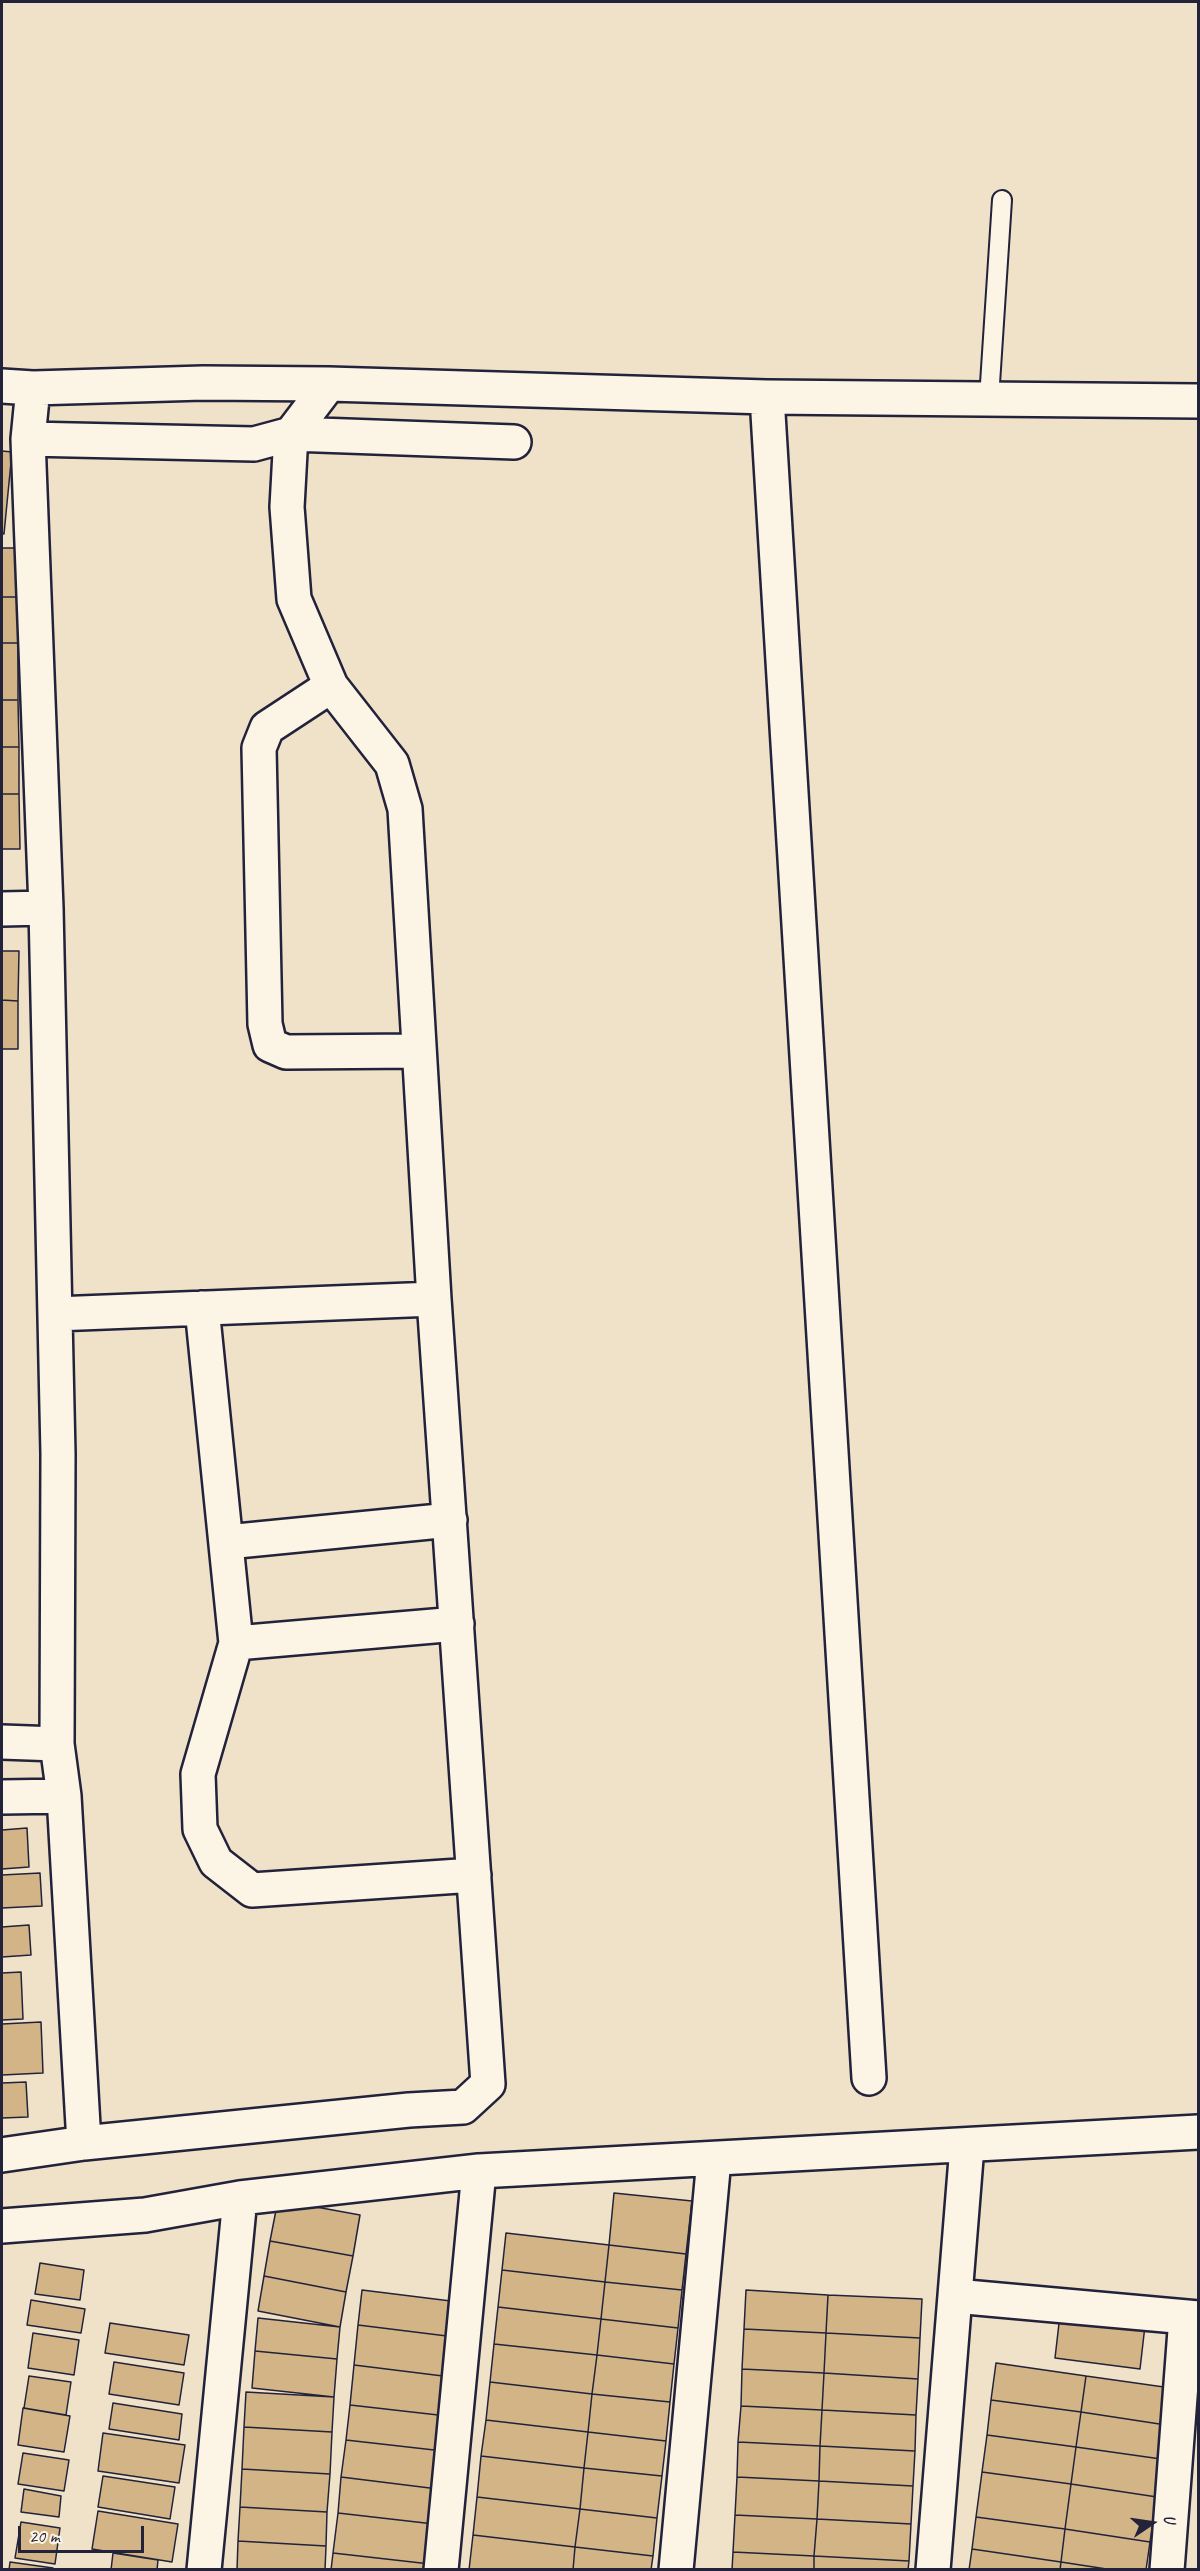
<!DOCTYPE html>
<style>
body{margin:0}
#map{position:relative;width:1200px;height:2571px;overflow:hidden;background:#efe2c8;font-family:Caveat,sans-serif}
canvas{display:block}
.frame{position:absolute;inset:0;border:3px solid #22223b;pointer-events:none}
.north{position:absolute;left:1122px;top:2493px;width:60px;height:60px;-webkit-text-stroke:4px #fcf5e5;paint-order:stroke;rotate:77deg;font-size:16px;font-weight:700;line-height:24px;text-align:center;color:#22223b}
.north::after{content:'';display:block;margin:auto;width:21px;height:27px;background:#22223b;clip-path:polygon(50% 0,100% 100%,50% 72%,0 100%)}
.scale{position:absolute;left:18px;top:2526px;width:126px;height:27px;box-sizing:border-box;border:3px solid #22223b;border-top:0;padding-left:8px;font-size:18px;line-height:21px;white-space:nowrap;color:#22223b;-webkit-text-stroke:4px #fcf5e5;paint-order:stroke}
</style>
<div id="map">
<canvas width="1200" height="2571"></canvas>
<div class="frame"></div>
<div class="north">U</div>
<div class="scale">20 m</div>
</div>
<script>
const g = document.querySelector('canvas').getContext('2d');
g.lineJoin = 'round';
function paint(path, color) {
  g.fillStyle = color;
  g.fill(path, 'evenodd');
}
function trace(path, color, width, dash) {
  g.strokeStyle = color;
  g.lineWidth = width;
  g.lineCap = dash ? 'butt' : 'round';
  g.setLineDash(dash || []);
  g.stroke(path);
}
const building = new Path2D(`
 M 2,451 L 12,452 L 4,534 L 2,533 Z
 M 2,548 L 17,548 L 18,597 L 2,597 Z
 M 2,597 L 18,597 L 18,643 L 2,643 Z
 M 2,643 L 18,643 L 18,700 L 2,700 Z
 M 2,700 L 18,700 L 19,747 L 2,747 Z
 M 2,747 L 19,747 L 19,794 L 2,794 Z
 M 2,794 L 19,794 L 20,849 L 2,849 Z
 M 2,951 L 19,951 L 18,1001 L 2,1000 Z
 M 2,1000 L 18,1001 L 18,1049 L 2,1049 Z
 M 27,1828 L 29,1867 L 2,1869 L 2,1830 Z
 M 40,1873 L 42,1906 L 2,1908 L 2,1875 Z
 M 29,1925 L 31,1955 L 2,1957 L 2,1927 Z
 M 21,1972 L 23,2019 L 2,2020 L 2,1973 Z
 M 41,2022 L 43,2073 L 2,2075 L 2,2024 Z
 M 26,2082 L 28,2117 L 2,2118 L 2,2083 Z
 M 614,2193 L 692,2201 L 686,2254 L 609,2245 Z
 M 278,2200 L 360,2215 L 353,2256 L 270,2241 Z
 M 506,2233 L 609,2245 L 605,2282 L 502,2270 Z
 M 270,2241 L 353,2256 L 346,2292 L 264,2276 Z
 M 609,2245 L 686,2254 L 682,2290 L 605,2282 Z
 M 40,2263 L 84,2270 L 80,2300 L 35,2294 Z
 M 502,2270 L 605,2282 L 601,2319 L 498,2307 Z
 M 264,2276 L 346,2292 L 340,2327 L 258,2311 Z
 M 605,2282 L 682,2290 L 678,2328 L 601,2319 Z
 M 362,2290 L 459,2302 L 455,2337 L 358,2325 Z
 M 746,2290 L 828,2295 L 826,2333 L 744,2329 Z
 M 828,2295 L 922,2299 L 920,2338 L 826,2333 Z
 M 31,2300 L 85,2309 L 81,2333 L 27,2325 Z
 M 1061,2306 L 1146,2317 L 1140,2369 L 1055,2358 Z
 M 498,2307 L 601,2319 L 597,2355 L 494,2344 Z
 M 258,2318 L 340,2327 L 337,2359 L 255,2351 Z
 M 601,2319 L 678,2328 L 674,2364 L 597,2355 Z
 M 110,2323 L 189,2335 L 184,2365 L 105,2353 Z
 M 358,2325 L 455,2337 L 451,2377 L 354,2365 Z
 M 744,2329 L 826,2333 L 824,2373 L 742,2369 Z
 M 33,2333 L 79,2340 L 74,2375 L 28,2368 Z
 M 826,2333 L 920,2338 L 918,2379 L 824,2373 Z
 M 494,2344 L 597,2355 L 592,2394 L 490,2382 Z
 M 255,2351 L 337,2359 L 334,2397 L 252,2388 Z
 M 597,2355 L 674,2364 L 670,2402 L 592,2394 Z
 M 114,2362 L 184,2373 L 179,2405 L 109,2394 Z
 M 996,2363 L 1086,2376 L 1081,2412 L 991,2400 Z
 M 354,2365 L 451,2377 L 447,2416 L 350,2405 Z
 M 742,2369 L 824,2373 L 822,2410 L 741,2406 Z
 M 824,2373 L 918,2379 L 916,2415 L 822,2410 Z
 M 29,2376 L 71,2382 L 66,2415 L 24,2408 Z
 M 1086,2376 L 1171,2388 L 1166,2425 L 1081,2412 Z
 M 490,2382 L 592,2394 L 588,2432 L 486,2420 Z
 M 246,2392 L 334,2397 L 332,2432 L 244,2427 Z
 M 592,2394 L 670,2402 L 666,2441 L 588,2432 Z
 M 991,2400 L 1081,2412 L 1076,2447 L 987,2435 Z
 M 113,2403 L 182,2414 L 179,2440 L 109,2429 Z
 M 350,2405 L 447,2416 L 443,2451 L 346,2440 Z
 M 741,2406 L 822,2410 L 820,2446 L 738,2442 Z
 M 23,2408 L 70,2416 L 64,2452 L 18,2445 Z
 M 822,2410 L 916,2415 L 915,2451 L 820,2446 Z
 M 1081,2412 L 1166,2425 L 1161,2459 L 1076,2447 Z
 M 486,2420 L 588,2432 L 584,2468 L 481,2456 Z
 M 244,2427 L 332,2432 L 330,2474 L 242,2469 Z
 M 588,2432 L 666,2441 L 662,2476 L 584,2468 Z
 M 103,2433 L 185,2445 L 179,2483 L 98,2471 Z
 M 987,2435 L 1076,2447 L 1071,2484 L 982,2472 Z
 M 346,2440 L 443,2451 L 438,2489 L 341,2477 Z
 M 738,2442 L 820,2446 L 819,2481 L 737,2477 Z
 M 820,2446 L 915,2451 L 913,2486 L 819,2481 Z
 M 1076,2447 L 1161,2459 L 1157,2497 L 1071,2484 Z
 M 23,2453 L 69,2460 L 64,2491 L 18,2484 Z
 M 481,2456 L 584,2468 L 580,2509 L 477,2497 Z
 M 584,2468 L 662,2476 L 657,2518 L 580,2509 Z
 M 242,2469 L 330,2474 L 327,2512 L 240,2507 Z
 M 982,2472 L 1071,2484 L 1065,2529 L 976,2517 Z
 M 103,2476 L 175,2487 L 170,2519 L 98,2507 Z
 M 341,2477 L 438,2489 L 434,2524 L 338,2513 Z
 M 737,2477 L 819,2481 L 817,2519 L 735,2515 Z
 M 819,2481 L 913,2486 L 911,2524 L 817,2519 Z
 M 1071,2484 L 1157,2497 L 1150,2542 L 1065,2529 Z
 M 24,2489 L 61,2496 L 59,2517 L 21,2512 Z
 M 477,2497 L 580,2509 L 575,2547 L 473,2535 Z
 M 240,2507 L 327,2512 L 326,2546 L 238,2541 Z
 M 580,2509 L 657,2518 L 653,2556 L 575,2547 Z
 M 98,2511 L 178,2524 L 172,2562 L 92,2549 Z
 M 338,2513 L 434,2524 L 430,2564 L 333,2553 Z
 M 735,2515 L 817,2519 L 814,2556 L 733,2552 Z
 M 976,2517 L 1065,2529 L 1061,2562 L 972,2549 Z
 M 817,2519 L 911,2524 L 909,2561 L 814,2556 Z
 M 21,2522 L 60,2528 L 55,2564 L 15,2558 Z
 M 1065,2529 L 1150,2542 L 1146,2570 L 1113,2570 L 1061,2562 Z
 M 473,2535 L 575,2547 L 573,2570 L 469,2570 Z
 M 238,2541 L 326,2546 L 325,2570 L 237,2570 Z
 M 575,2547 L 653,2556 L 651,2570 L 573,2570 Z
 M 972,2549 L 1061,2562 L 1060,2570 L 969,2570 Z
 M 733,2552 L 814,2556 L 814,2570 L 732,2570 Z
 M 113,2553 L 158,2560 L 157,2570 L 111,2570 Z
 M 333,2553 L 430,2564 L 429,2570 L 331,2570 Z
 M 814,2556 L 909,2561 L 908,2570 L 814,2570 Z
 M 10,2562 L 53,2568 L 53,2570 L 9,2570 Z
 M 1061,2562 L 1113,2570 L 1060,2570 Z`);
const service = new Path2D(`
 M 989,399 L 1002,200`);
const minor = new Path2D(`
 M 2,386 L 33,388 L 203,383 L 329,384 L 767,397 L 1198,401
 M 767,397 L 869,2078
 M 28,439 L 254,444 L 291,434 L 329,384
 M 331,686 L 267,728 L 259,748 L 265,1024 L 270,1045 L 286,1052 L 419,1051
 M 2,909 L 46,908
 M 202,1308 L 236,1643 L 198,1774 L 200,1829 L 216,1862 L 252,1890 L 474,1875
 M 55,1314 L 434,1299
 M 227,1542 L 450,1520
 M 236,1643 L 457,1624
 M 2,1742 L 57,1744
 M 2,1797 L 64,1796
 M 84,2143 L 409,2110 L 463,2107 L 488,2084 L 434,1299 L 405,809 L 392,764 L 331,686 L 294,599 L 287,507 L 291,434 L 514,442
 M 2,2155 L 84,2143 L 64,1796 L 57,1744 L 58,1454 L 46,908 L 28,439 L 33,388
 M 2,2226 L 145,2215 L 240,2198 L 479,2171 L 1198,2132
 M 955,2296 L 1198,2318
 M 204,2570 L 240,2198
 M 441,2570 L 479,2171
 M 676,2570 L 714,2159
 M 933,2570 L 967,2146
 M 1167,2570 L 1186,2317`);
paint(building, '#d2b486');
trace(building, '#22223b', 1.5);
trace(service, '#22223b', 22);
trace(minor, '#22223b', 38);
trace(service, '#fcf5e5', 18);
trace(minor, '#fcf5e5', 33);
</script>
